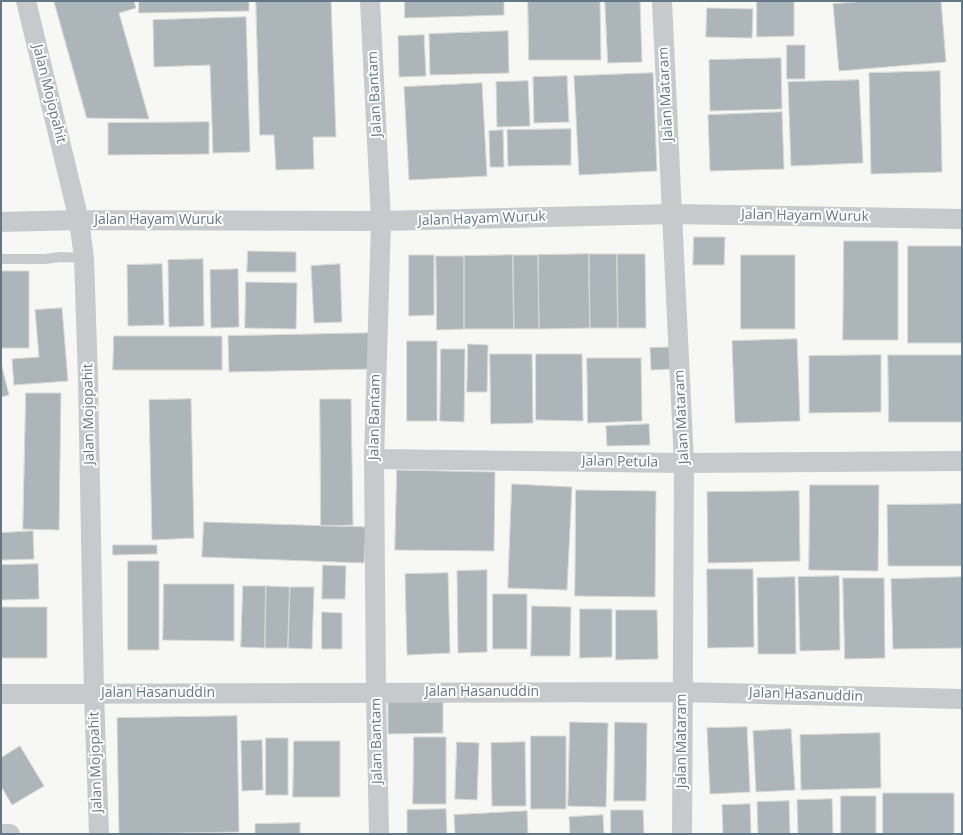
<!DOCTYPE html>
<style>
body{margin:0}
#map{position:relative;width:963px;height:835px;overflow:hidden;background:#f7f7f3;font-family:"Open Sans",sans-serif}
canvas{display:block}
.frame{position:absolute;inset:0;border:2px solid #637786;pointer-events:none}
</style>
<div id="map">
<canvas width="963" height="835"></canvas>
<div class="frame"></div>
</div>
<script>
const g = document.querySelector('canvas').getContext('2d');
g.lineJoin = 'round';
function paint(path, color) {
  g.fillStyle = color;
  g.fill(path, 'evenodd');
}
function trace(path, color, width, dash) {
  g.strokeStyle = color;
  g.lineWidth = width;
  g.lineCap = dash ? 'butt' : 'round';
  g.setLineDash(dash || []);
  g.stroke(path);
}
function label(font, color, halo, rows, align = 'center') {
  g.font = font + ' "Open Sans",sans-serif';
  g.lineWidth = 4;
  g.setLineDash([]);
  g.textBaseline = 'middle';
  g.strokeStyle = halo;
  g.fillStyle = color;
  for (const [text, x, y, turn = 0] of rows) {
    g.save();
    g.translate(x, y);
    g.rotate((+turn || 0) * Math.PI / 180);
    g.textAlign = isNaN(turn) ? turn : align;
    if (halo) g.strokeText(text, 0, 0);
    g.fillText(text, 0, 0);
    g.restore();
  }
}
const building = new Path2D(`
 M 54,1 L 134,1 L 136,8 L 119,13 L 149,119 L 87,118 Z
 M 139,1 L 249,1 L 249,11 L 139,13 Z
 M 256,1 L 331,1 L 336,137 L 313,137 L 314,169 L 276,170 L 274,135 L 260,135 Z
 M 405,1 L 504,1 L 504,15 L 405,18 Z
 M 528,1 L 600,1 L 601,60 L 529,60 Z
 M 605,1 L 640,1 L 642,62 L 608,63 Z
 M 757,1 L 794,1 L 794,36 L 757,37 Z
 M 867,1 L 941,1 L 946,62 L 839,71 L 833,4 Z
 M 707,8 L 753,9 L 752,38 L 706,37 Z
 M 246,17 L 250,152 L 213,153 L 210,65 L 154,67 L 153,20 Z
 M 508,31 L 509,73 L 430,75 L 429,34 Z
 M 424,35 L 426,76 L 399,77 L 398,36 Z
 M 787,45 L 805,45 L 805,79 L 787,79 Z
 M 781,58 L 782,109 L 710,111 L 709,60 Z
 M 940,71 L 942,172 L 871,174 L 869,73 Z
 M 653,73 L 657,171 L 579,175 L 574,76 Z
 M 567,76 L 569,122 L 534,123 L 533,77 Z
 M 859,80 L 863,163 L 791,166 L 788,82 Z
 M 528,81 L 530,126 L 497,127 L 496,82 Z
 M 482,83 L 487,176 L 409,180 L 404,87 Z
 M 782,112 L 784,169 L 710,171 L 708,115 Z
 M 209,122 L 209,154 L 108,155 L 108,123 Z
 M 571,129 L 571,165 L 508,166 L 507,130 Z
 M 503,130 L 504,167 L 490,167 L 489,131 Z
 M 694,237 L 725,237 L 724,265 L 693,265 Z
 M 844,241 L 898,241 L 898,340 L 843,340 Z
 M 908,246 L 962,246 L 962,343 L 908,343 Z
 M 248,251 L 296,252 L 296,272 L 247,272 Z
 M 589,254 L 590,328 L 539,329 L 538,255 Z
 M 589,254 L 617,254 L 618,328 L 590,328 Z
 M 617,254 L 645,254 L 646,328 L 618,328 Z
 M 409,255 L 434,255 L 434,315 L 409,316 Z
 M 513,255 L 514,329 L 464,329 L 464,256 Z
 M 513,255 L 538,255 L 539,329 L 514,329 Z
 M 741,255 L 795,255 L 795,329 L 741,329 Z
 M 436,256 L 464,256 L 464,329 L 437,330 Z
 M 203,259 L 204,326 L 169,327 L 168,260 Z
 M 162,264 L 164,325 L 128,326 L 127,265 Z
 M 340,264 L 342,322 L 314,323 L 311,266 Z
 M 238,269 L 239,327 L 211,328 L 210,270 Z
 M 1,271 L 29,271 L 29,348 L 1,348 Z
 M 246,282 L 297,283 L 296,329 L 245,328 Z
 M 62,308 L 68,381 L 14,385 L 12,359 L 39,357 L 35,310 Z
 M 372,333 L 372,369 L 229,372 L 228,336 Z
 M 114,336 L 222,336 L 222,370 L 113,370 Z
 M 797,339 L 800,421 L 735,423 L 732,341 Z
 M 407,341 L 437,341 L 437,421 L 407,421 Z
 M 468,344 L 488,345 L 487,392 L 467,392 Z
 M 673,347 L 674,369 L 651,370 L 650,348 Z
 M 441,349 L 465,349 L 464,422 L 440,421 Z
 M 490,354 L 532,354 L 533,423 L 491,424 Z
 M 536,354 L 582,354 L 583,421 L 536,420 Z
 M 881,355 L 881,412 L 809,413 L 809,356 Z
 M 888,355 L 962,355 L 962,422 L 889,422 Z
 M 587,358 L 641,358 L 642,421 L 588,423 Z
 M 1,363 L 9,395 L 1,397 Z
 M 26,393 L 61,393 L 59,530 L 23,529 Z
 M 191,399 L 194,538 L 152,540 L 149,400 Z
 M 320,399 L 351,399 L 353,525 L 321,526 Z
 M 649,424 L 650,445 L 607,446 L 606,426 Z
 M 397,470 L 495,472 L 494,551 L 395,550 Z
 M 512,484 L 572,487 L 567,590 L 508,588 Z
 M 810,485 L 879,485 L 878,571 L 809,570 Z
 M 576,490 L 656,491 L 655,597 L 575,596 Z
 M 799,491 L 800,561 L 708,563 L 707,492 Z
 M 962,504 L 962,566 L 888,566 L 887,505 Z
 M 204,522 L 366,527 L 364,563 L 202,557 Z
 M 33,531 L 34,559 L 1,560 L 1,533 Z
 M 113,545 L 157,545 L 157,554 L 113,555 Z
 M 128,561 L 159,561 L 159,650 L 128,650 Z
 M 38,564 L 39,599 L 1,600 L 1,565 Z
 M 323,565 L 346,566 L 345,599 L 322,599 Z
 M 707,569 L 753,569 L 754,647 L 708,648 Z
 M 487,570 L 487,652 L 458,653 L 457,571 Z
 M 448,573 L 450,653 L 407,655 L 405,574 Z
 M 839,576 L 840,650 L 800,651 L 798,577 Z
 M 795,577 L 796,654 L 758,654 L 757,578 Z
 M 962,577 L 962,648 L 893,649 L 891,579 Z
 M 843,578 L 884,578 L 885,658 L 845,659 Z
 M 164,584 L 234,584 L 234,641 L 163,640 Z
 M 243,586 L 266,586 L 265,648 L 241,647 Z
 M 266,586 L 290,587 L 288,648 L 265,648 Z
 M 290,587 L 314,587 L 312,649 L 288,648 Z
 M 493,594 L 527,594 L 527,649 L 493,649 Z
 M 532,606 L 571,607 L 570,656 L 531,656 Z
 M 1,607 L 47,607 L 47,658 L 1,658 Z
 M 580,609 L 612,609 L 612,657 L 580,658 Z
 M 616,610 L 657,610 L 658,659 L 616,660 Z
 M 322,612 L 342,613 L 342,649 L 322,649 Z
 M 443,698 L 443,733 L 388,734 L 388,699 Z
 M 237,716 L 239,832 L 119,834 L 117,718 Z
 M 570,722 L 608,723 L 606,807 L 568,806 Z
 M 615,722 L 647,723 L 646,801 L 614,801 Z
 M 747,727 L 750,792 L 710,794 L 707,728 Z
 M 791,729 L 795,790 L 756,792 L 753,731 Z
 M 880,733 L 881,788 L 801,790 L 800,735 Z
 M 531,736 L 566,736 L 566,809 L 531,809 Z
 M 414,737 L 446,737 L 446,804 L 413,804 Z
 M 266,738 L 288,738 L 288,795 L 266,795 Z
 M 262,740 L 263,790 L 242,791 L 241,741 Z
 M 294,741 L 340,741 L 340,797 L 293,797 Z
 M 457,742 L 479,743 L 477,800 L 455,799 Z
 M 525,742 L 526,806 L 492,806 L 491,743 Z
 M 20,746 L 44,786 L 12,805 L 1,786 L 1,758 Z
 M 883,793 L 954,793 L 954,834 L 883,834 Z
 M 841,796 L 876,796 L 876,834 L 841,834 Z
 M 832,799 L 833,834 L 798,834 L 797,800 Z
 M 789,801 L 790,834 L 758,834 L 757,802 Z
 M 750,804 L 751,834 L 723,834 L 722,805 Z
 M 446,809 L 447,834 L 407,834 L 407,810 Z
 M 611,810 L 643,810 L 644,834 L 611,834 Z
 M 527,811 L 528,834 L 455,834 L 454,815 Z
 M 603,815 L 604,834 L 570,834 L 569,817 Z
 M 300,823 L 300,834 L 255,834 L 255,824 Z`);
const lane = new Path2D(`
 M 1,259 L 45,259 L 61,257 L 84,258`);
const street = new Path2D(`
 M 26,1 L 79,220 L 84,258 L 88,379 L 94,693 L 99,834
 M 370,1 L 381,221 L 374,459 L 376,693 L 379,834
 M 662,1 L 672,214 L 684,463 L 682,834
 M 1,222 L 79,220 L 381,221 L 672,214 L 962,219
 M 374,459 L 684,463 L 962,461
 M 1,694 L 682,692 L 962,699
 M 1,834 L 10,834`);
const streetNames = [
 ["Jalan Mojopahit",49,94,76],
 ["Jalan Bantam",375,94,-93],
 ["Jalan Mataram",666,94,-93],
 ["Jalan Hayam Wuruk",805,216,1],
 ["Jalan Hayam Wuruk",482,219,-2],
 ["Jalan Hayam Wuruk",158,220],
 ["Jalan Mojopahit",89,414,-91],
 ["Jalan Bantam",375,417,-89],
 ["Jalan Mataram",682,417,-93],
 ["Jalan Petula",620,462,1],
 ["Jalan Hasanuddin",482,692],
 ["Jalan Hasanuddin",158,693],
 ["Jalan Hasanuddin",806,695,2],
 ["Jalan Bantam",377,741,-91],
 ["Jalan Mataram",682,741,-90],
 ["Jalan Mojopahit",96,762,-92]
];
paint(building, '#acb5ba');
trace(building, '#d8d8d5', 1);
trace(lane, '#c6cacd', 10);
trace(street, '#c6cacd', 20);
label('14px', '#637786', '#fff', streetNames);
</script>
